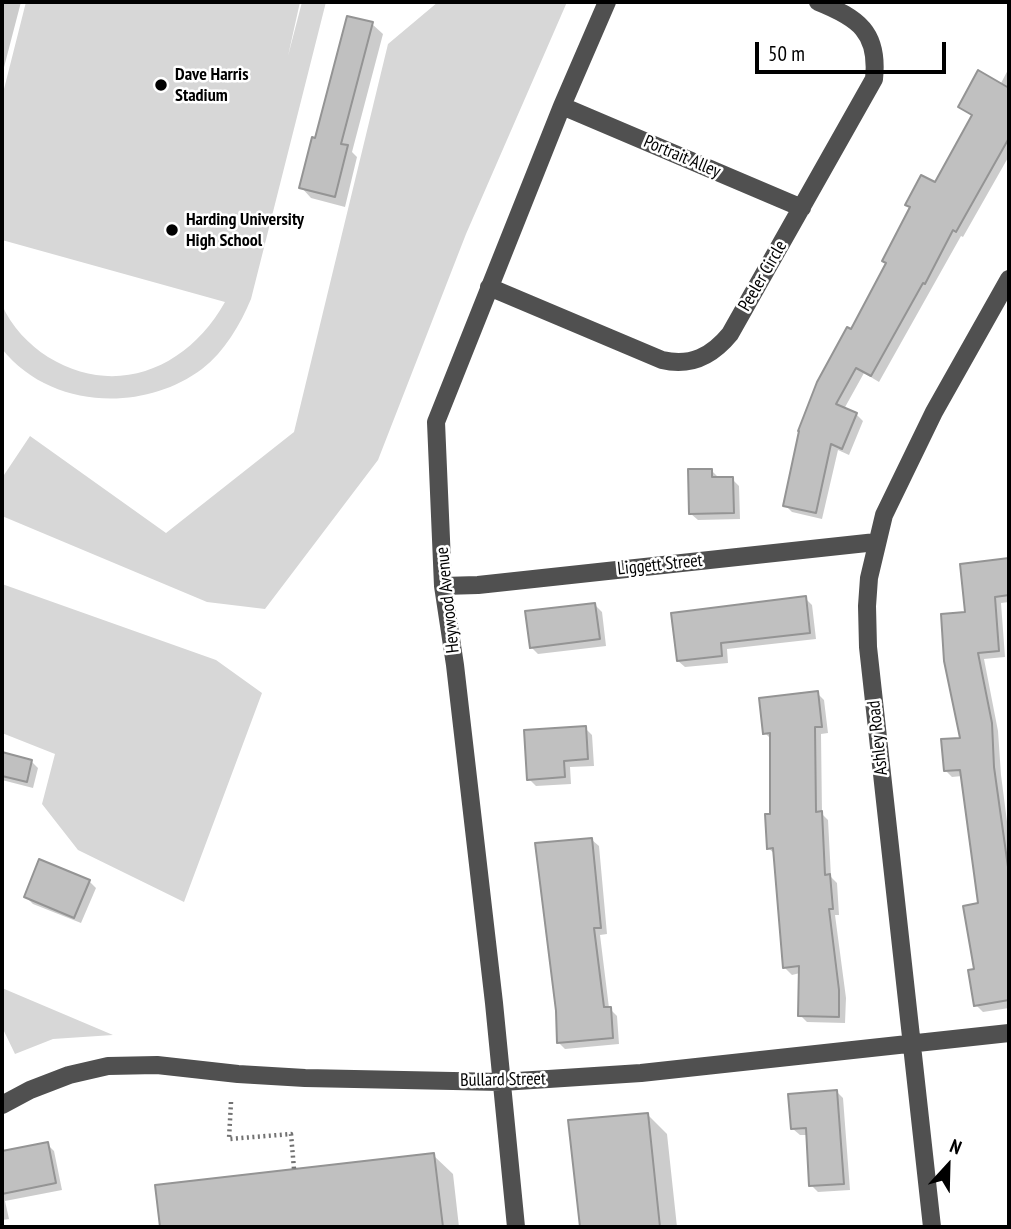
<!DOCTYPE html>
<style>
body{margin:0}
#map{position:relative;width:1011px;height:1229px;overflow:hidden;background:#fff;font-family:"PT Sans Narrow",sans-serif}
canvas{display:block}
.frame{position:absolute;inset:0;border:4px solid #000;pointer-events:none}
.north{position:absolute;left:913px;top:1131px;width:70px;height:70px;-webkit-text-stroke:5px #fff;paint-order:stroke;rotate:22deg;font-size:19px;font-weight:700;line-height:28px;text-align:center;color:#000}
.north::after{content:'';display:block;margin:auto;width:24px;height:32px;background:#000;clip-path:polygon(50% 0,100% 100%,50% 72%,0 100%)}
.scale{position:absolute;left:755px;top:42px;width:191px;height:32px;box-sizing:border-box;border:4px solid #000;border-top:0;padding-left:9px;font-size:21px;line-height:24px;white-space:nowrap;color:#000;-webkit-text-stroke:5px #fff;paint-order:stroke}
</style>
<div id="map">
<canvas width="1011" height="1229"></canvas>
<div class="frame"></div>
<div class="north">N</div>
<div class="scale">50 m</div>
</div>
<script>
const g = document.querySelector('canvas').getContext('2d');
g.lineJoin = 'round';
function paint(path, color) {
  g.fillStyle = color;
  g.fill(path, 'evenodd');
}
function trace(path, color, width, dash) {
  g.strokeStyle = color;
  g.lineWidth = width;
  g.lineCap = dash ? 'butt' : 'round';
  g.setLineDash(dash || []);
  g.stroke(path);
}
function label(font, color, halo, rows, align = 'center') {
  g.font = font + ' "PT Sans Narrow",sans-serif';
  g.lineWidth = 5;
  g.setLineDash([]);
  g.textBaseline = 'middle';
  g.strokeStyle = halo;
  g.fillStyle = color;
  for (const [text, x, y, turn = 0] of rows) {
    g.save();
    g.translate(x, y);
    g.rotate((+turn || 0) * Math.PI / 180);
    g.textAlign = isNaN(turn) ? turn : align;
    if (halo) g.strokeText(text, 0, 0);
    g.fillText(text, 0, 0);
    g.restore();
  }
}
const green = new Path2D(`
 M 26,2 L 300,2 L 288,56 L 302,2 L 326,2 L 251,299 C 240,325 225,351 202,369 C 143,413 50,409 2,349 L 2,305 C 11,326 29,345 48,357 C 116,399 188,368 225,302 L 2,240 L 2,97 Z
 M 438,2 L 567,2 L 466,234 L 378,460 L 265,609 L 207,602 L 2,516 L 2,478 L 30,436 L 166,533 L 294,432 L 388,44 Z
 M 2,584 L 216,660 L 262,693 L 184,902 L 78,850 L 42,804 L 55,754 L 2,733 Z
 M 2,988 L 113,1035 L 53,1039 L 15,1054 L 2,1027 Z`);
const shadow = new Path2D(`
 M 2,2 L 21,2 L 2,75 Z
 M 372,24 L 383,34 L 352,152 L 357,157 L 345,207 L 311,198 L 301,187 L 317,140 Z
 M 1009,68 L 1009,156 L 963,237 L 961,236 L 879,382 L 864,373 L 844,409 L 856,414 L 863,421 L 849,455 L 838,450 L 822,519 L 792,512 L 785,505 L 851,331 L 887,264 L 911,208 L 907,204 L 936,184 L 973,117 L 960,107 L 1000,85 Z
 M 711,470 L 718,477 L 732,479 L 739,486 L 740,519 L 698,520 L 691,514 Z
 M 1009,560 L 1009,602 L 1001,603 L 1005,657 L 984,659 L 998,731 L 1001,775 L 1009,837 L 1009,1008 L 983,1012 L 976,1005 L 980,905 L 962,776 L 952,777 L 945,770 L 962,739 L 967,613 L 962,565 Z
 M 805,598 L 812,605 L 816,639 L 727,649 L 728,663 L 685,667 L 678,661 Z
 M 595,605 L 602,612 L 606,646 L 538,654 L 531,647 Z
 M 817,693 L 824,700 L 828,733 L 821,734 L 822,814 L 828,820 L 831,877 L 837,883 L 839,915 L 835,915 L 846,998 L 845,1023 L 807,1022 L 800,1015 L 800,973 L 792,975 L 785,968 L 775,854 L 768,848 L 772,815 L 772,740 L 765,733 Z
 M 585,728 L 592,735 L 594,766 L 570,767 L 571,784 L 536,786 L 529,779 Z
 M 2,754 L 31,761 L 38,768 L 33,788 L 2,780 Z
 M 592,840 L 599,846 L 607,934 L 600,935 L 609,1008 L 617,1016 L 619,1044 L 565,1049 L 558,1042 Z
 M 89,881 L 96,888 L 81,923 L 33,904 L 26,897 Z
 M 836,1091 L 843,1098 L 850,1190 L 818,1192 L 811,1185 L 808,1135 L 800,1135 L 793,1129 Z
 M 647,1114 L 667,1134 L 677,1227 L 581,1227 L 570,1122 Z
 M 47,1144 L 54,1151 L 62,1190 L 5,1201 L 9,1219 L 2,1220 L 2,1171 L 19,1167 Z
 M 433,1155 L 453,1174 L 459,1227 L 162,1227 L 157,1186 Z`);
const building = new Path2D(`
 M 347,16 L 373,22 L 341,144 L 348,145 L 335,197 L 299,188 L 312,137 L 315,138 Z
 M 978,70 L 1009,88 L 1009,138 L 956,232 L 953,230 L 925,284 L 923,283 L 871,376 L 856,368 L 836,404 L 857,413 L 842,449 L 831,444 L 816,513 L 783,506 L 799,431 L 798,431 L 817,382 L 847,327 L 851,329 L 886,263 L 882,261 L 910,207 L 905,205 L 921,175 L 935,182 L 972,115 L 958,107 Z
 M 688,469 L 712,469 L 712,477 L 733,477 L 734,513 L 689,514 Z
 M 1009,558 L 1009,595 L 995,597 L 999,651 L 978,653 L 992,723 L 994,767 L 1009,874 L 1009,1000 L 974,1006 L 968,970 L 974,969 L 963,906 L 978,903 L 960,770 L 944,771 L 941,739 L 960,738 L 944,661 L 941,614 L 965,612 L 960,564 Z
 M 806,596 L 810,633 L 721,643 L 722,656 L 677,661 L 671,613 Z
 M 595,603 L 600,639 L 530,648 L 525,611 Z
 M 818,691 L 822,727 L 815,727 L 816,812 L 822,811 L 825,875 L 830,874 L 833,909 L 829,909 L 839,990 L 839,1017 L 798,1016 L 799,966 L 783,968 L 773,848 L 767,849 L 765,814 L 770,814 L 770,733 L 763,734 L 759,698 Z
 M 586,726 L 588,759 L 564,761 L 565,777 L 527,780 L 524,730 Z
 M 2,752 L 32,760 L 27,782 L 2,776 Z
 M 592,838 L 601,928 L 594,928 L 604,1007 L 611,1007 L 613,1038 L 557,1043 L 556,1011 L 535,843 Z
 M 39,859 L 90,880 L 74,918 L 24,897 Z
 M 837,1090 L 844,1184 L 809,1186 L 806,1128 L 791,1129 L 788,1094 Z
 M 648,1113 L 660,1227 L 580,1227 L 568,1120 Z
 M 48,1142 L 56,1183 L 2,1194 L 2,1151 Z
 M 434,1153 L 443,1227 L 160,1227 L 155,1185 Z`);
const path = new Path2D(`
 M 231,1102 L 229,1139 L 291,1134 L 294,1169`);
const minor = new Path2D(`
 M 562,106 L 802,208
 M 489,287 L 662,360 C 691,367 712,356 730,334 L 874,79 C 879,32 858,18 818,2
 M 443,586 L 478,585 L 876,542
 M 2,1105 L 30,1090 L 69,1075 L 108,1066 L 157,1065 L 238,1074 L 305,1078 L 502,1082 L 641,1073 L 1009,1033
 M 516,1227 L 494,1003 L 455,665 L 443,586 L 436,422 L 562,106 L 607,2
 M 932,1227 L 868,647 L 867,606 L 869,578 L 884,515 L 934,412 L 1009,279`);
const markers = [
 [161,85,7,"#000"],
 [172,230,7,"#000"]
];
const poiNames = [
 ["Dave Harris",175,75],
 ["Stadium",175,96],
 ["Harding University",186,220],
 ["High School",186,241]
];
const streetNames = [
 ["Portrait Alley",682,157,23],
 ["Peeler Circle",763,276,-60],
 ["Liggett Street",660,565,-6],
 ["Heywood Avenue",448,600,-96],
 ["Ashley Road",878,738,-96],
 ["Bullard Street",503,1080,-1]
];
paint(green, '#d7d7d7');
paint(shadow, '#0003');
paint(building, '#c0c0c0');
trace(building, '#949494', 2);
trace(path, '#727272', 4.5, [2, 3.5]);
trace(minor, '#505050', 18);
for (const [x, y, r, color] of markers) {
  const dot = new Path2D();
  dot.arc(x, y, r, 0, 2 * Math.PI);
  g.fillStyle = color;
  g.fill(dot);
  trace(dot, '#fff', 2.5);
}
label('bold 18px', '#000', '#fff', poiNames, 'left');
label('18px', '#000', '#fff', streetNames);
</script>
